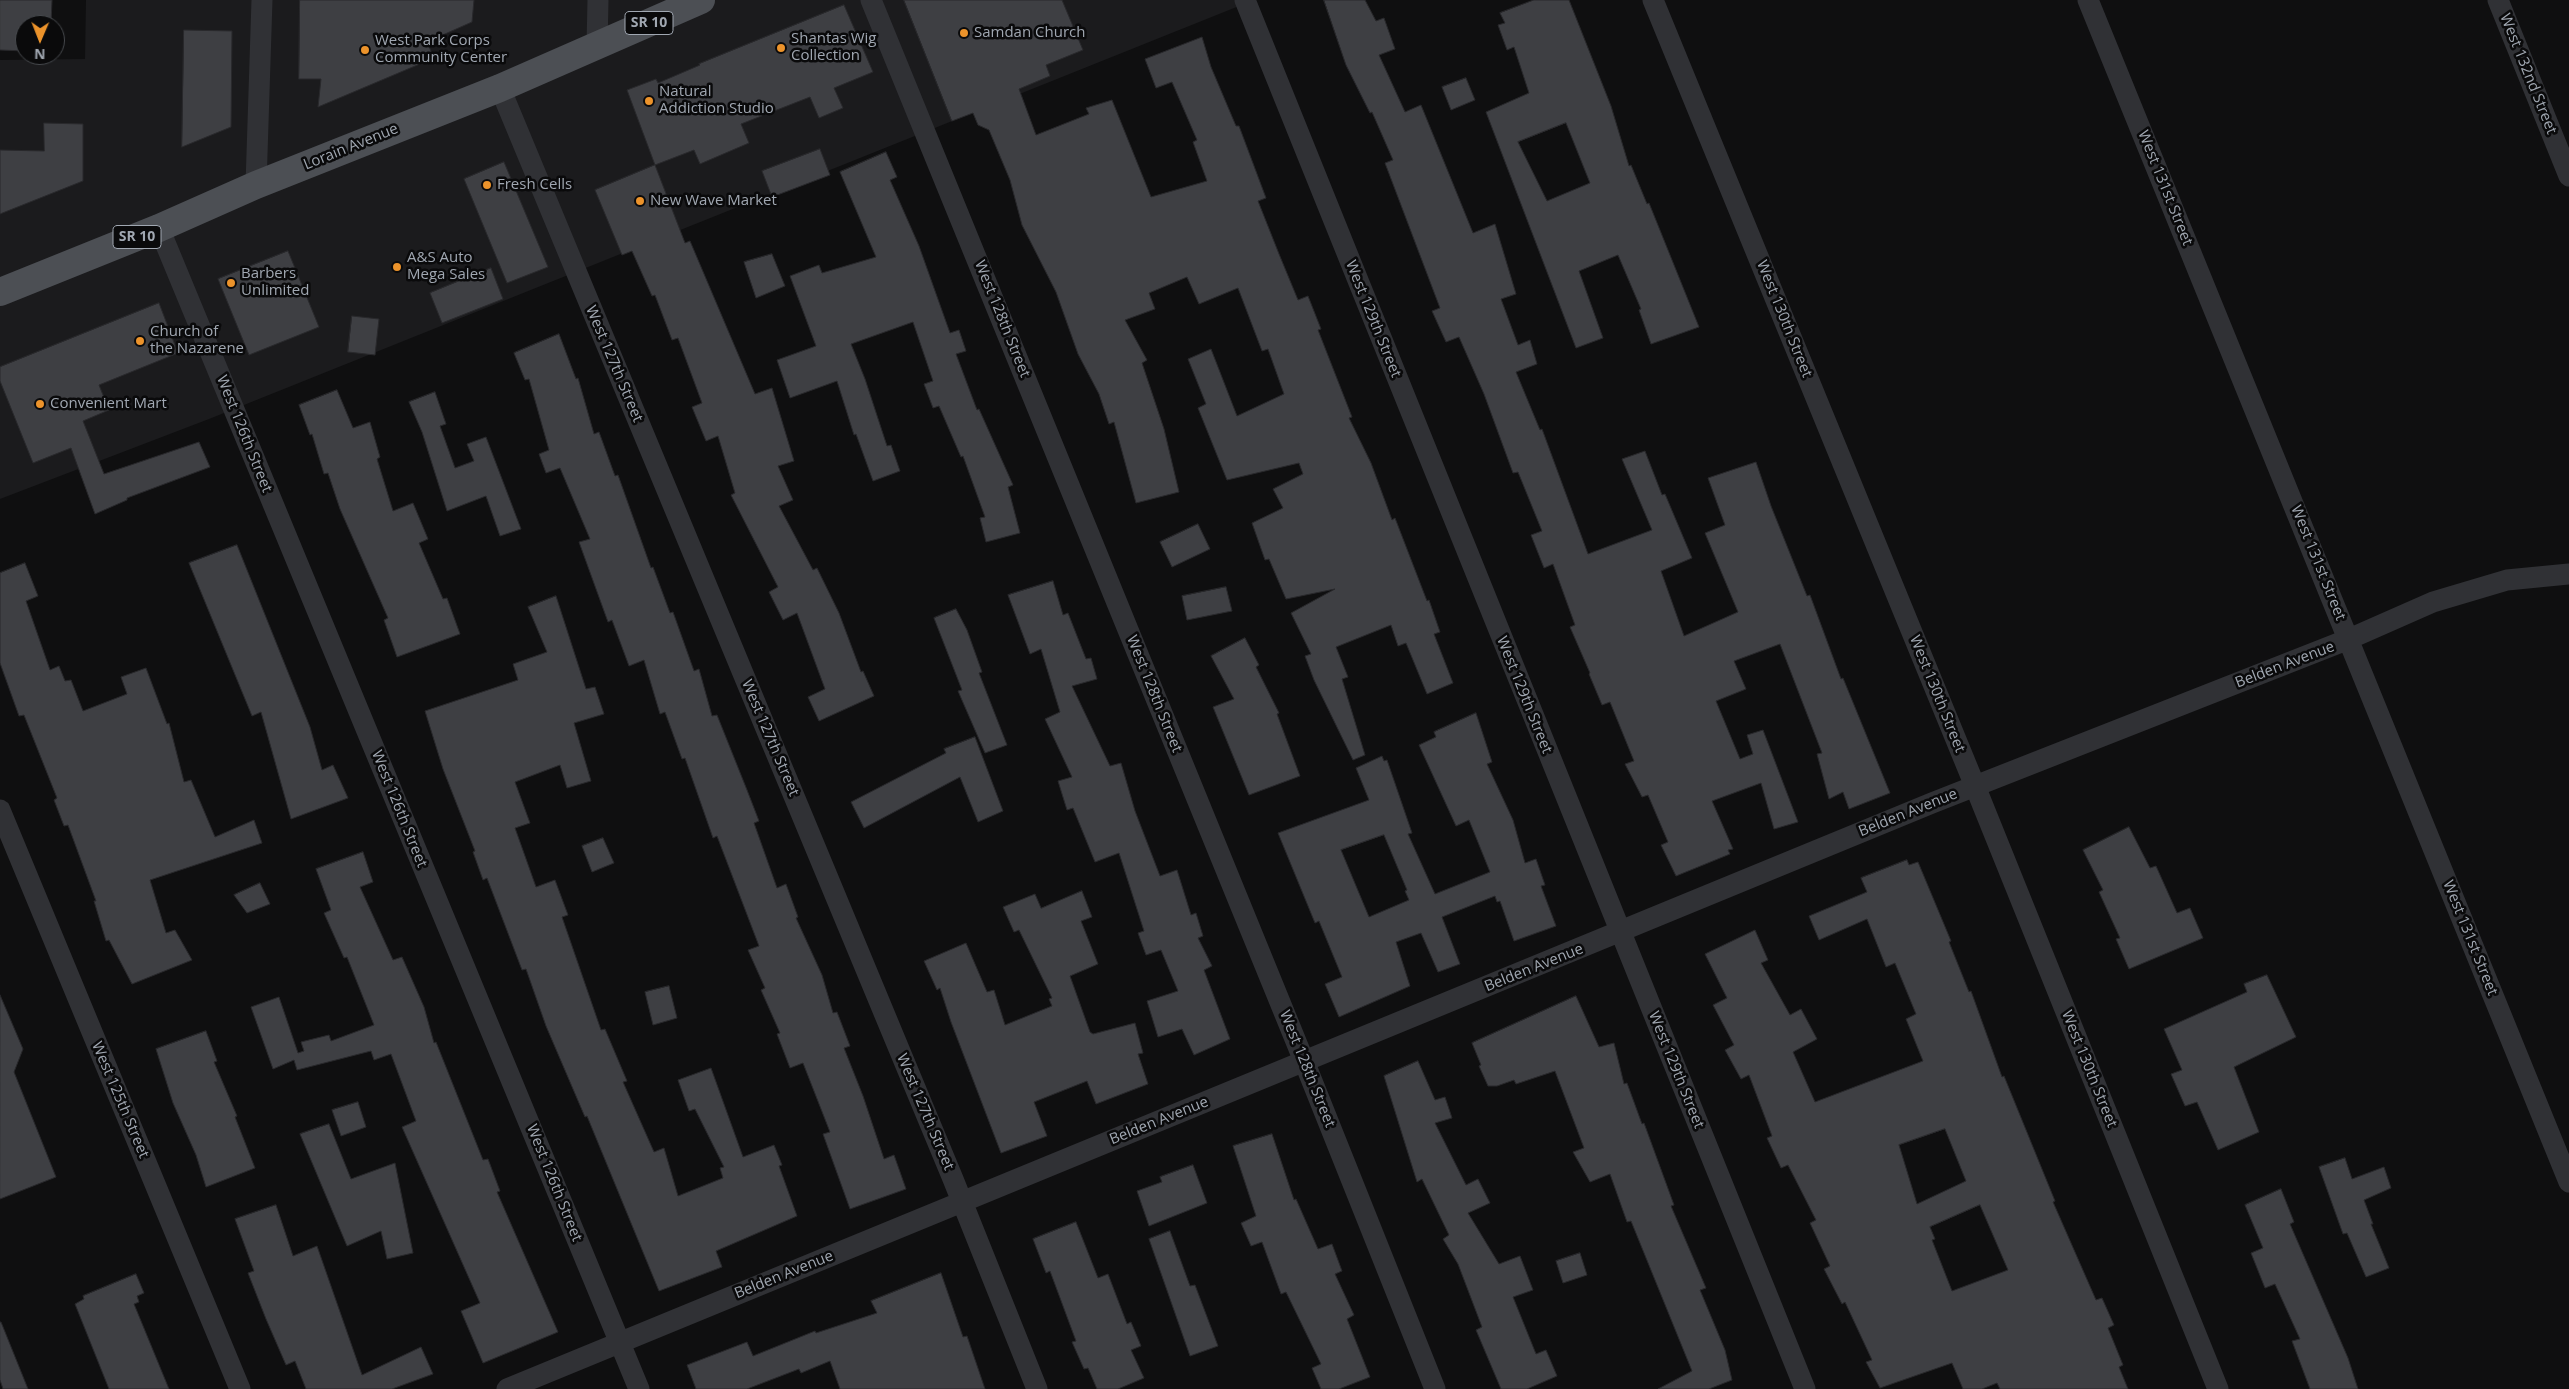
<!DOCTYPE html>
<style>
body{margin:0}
#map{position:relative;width:2569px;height:1389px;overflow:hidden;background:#0f0f10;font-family:"Open Sans",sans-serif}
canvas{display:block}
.north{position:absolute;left:15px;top:15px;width:50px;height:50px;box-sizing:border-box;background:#0a0a0b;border:1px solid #46494d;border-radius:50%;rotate:181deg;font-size:14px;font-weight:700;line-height:20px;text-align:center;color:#a0a7b1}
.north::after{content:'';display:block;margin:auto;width:18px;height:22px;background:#ec932b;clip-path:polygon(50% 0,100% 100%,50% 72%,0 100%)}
</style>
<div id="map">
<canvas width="2569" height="1389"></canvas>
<div class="north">N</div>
</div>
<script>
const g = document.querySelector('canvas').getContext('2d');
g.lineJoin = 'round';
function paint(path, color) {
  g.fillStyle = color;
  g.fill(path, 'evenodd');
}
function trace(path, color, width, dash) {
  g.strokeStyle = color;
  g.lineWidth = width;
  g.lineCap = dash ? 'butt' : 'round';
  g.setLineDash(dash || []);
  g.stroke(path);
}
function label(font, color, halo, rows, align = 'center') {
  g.font = font + ' "Open Sans",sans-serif';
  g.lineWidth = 5;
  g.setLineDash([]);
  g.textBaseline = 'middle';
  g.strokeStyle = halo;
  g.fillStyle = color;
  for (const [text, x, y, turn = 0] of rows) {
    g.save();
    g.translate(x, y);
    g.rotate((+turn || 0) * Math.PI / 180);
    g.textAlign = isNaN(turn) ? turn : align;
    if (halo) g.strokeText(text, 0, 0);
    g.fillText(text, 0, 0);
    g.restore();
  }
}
const built = new Path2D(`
 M 86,0 L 1254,0 L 209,419 L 0,499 L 0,60 L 85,59 Z`);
const building = new Path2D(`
 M 0,0 L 52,0 L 51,25 L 25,25 L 25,51 L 0,50 Z
 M 300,0 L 474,0 L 472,22 L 427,42 L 434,58 L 318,107 L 321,79 L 299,79 Z
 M 904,0 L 1062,0 L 1083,50 L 1046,65 L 1050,76 L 1019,89 L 1036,135 L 1089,114 L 1086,108 L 1112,100 L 1151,197 L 1207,181 L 1193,142 L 1197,140 L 1172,82 L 1156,88 L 1145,59 L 1202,37 L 1211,67 L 1236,126 L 1239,126 L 1266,198 L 1258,201 L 1279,254 L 1298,300 L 1308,296 L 1321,329 L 1318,330 L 1352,417 L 1349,418 L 1371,463 L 1392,520 L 1395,518 L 1427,601 L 1429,600 L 1440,632 L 1434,634 L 1453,683 L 1427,694 L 1406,643 L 1398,646 L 1391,625 L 1336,647 L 1348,677 L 1342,679 L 1365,755 L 1353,760 L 1314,680 L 1305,656 L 1311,654 L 1291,613 L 1335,589 L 1286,599 L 1269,559 L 1265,560 L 1252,523 L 1283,508 L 1273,489 L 1303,474 L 1299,463 L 1227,480 L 1198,408 L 1206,404 L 1188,359 L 1211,349 L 1237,416 L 1284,394 L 1268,349 L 1262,351 L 1238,288 L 1199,304 L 1187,277 L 1149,293 L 1155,309 L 1125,320 L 1147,360 L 1142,363 L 1164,429 L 1179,492 L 1136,503 L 1114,422 L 1109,424 L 1099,394 L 1078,354 L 1056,292 L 1022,225 L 1010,180 L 989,130 L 978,125 L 973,113 L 952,121 Z
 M 1324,0 L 1365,0 L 1376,21 L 1384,18 L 1395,49 L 1379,55 L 1405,112 L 1421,105 L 1473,233 L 1495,224 L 1516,294 L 1501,299 L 1518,345 L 1530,340 L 1537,364 L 1516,372 L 1540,430 L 1542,429 L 1588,554 L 1652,530 L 1622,459 L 1645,451 L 1662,495 L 1665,494 L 1692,558 L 1661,571 L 1684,636 L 1738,612 L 1705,533 L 1725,525 L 1708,478 L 1756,462 L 1771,506 L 1807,596 L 1810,595 L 1841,679 L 1843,678 L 1890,793 L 1849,809 L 1843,792 L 1829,799 L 1817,754 L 1822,753 L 1780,644 L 1734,661 L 1746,689 L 1716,701 L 1740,759 L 1753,754 L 1747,735 L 1763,730 L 1798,822 L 1774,829 L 1761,783 L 1712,801 L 1733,849 L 1728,850 L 1730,854 L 1676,876 L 1661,845 L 1668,842 L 1648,795 L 1642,797 L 1625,764 L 1634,761 L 1610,702 L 1602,705 L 1589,674 L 1590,673 L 1570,627 L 1575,625 L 1553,564 L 1544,568 L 1531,535 L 1542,531 L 1518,472 L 1513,473 L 1484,394 L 1459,337 L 1446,342 L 1432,311 L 1440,308 L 1385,163 L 1393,160 L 1372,112 L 1370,113 L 1346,65 Z
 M 1534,0 L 1569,0 L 1611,106 L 1629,166 L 1631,165 L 1647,204 L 1649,203 L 1699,327 L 1651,344 L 1639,310 L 1641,309 L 1618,255 L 1579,271 L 1603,338 L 1576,348 L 1486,112 L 1529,93 L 1514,47 L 1507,50 L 1498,25 L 1505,23 L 1500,13 ZM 1566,123 L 1590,183 L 1547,201 L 1518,142 Z
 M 844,5 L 873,72 L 834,88 L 843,108 L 819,118 L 810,97 L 741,124 L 749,143 L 700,164 L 694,150 L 655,165 L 627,90 L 656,79 L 658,83 L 700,65 L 699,64 Z
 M 184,30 L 232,31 L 231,127 L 182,147 Z
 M 1466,78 L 1475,100 L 1451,110 L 1442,87 Z
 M 44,123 L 83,124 L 83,181 L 0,214 L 0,150 L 44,151 Z
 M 820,149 L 830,175 L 772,197 L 762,171 Z
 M 886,152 L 897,177 L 890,180 L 919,246 L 950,333 L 959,330 L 966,351 L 956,354 L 977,410 L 979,409 L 1013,485 L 1008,487 L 1020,533 L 986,542 L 980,518 L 985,517 L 963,456 L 961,457 L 939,406 L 933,408 L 924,384 L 933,381 L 913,322 L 851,344 L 865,379 L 887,446 L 891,445 L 900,471 L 873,481 L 856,434 L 854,435 L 837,381 L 790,398 L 777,360 L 816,346 L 790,276 L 819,265 L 822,273 L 876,257 L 840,172 Z
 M 504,162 L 548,267 L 507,283 L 464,179 Z
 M 655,165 L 685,243 L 690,241 L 755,394 L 772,388 L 794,461 L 778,466 L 793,500 L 779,506 L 813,570 L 817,568 L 839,613 L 861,672 L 863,671 L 874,696 L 819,721 L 808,697 L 825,689 L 797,613 L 783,620 L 769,592 L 778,587 L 731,495 L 735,493 L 718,436 L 706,441 L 692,407 L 702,403 L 678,338 L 672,340 L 655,295 L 652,296 L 632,251 L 622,255 L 595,190 Z
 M 288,251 L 319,327 L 249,355 L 218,279 Z
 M 772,254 L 785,286 L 756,298 L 744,262 Z
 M 491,268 L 503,299 L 442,323 L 430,293 Z
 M 159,303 L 178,353 L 99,385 L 109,410 L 83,421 L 104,474 L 199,442 L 210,467 L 127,498 L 127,500 L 95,514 L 71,448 L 33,463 L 0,381 L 0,367 Z
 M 352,316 L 379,319 L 375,355 L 348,352 Z
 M 559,334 L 576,379 L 578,378 L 594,434 L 599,432 L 615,476 L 618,475 L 651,568 L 653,567 L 670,613 L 673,612 L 694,671 L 699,669 L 712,716 L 717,715 L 747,790 L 759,821 L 754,823 L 777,888 L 786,884 L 798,917 L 796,918 L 822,975 L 833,1013 L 837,1012 L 850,1046 L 844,1048 L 863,1096 L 884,1159 L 894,1155 L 906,1189 L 850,1209 L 823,1134 L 830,1132 L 803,1063 L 790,1068 L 777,1034 L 780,1033 L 761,990 L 765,988 L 748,950 L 759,946 L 717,836 L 713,838 L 685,758 L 682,759 L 665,712 L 660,714 L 644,660 L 629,666 L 612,620 L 608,622 L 579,542 L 590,539 L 560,468 L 546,473 L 539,454 L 549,450 L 529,379 L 525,380 L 514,353 Z
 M 337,390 L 353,428 L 370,422 L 380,457 L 377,459 L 393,511 L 413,503 L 428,539 L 419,543 L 443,599 L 447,598 L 460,634 L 397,657 L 384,620 L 388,618 L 340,509 L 328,473 L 324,474 L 312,434 L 310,435 L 299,405 Z
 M 435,392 L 446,424 L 440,426 L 455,468 L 474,461 L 467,444 L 486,437 L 521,529 L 500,536 L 486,496 L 447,511 L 422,432 L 409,402 Z
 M 1198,524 L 1210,549 L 1172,567 L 1160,542 Z
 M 237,545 L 310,727 L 322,770 L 333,765 L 348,798 L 291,819 L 261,712 L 252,716 L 189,563 Z
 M 25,563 L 38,596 L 26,601 L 50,670 L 59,666 L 65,681 L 71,680 L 83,711 L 127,694 L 121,677 L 146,668 L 167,724 L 169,723 L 184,782 L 191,780 L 215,837 L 254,820 L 262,843 L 150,880 L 166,933 L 175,930 L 192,960 L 132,984 L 109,940 L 106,941 L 94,901 L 96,901 L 68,825 L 64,826 L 54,800 L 57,798 L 24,715 L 19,716 L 0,663 L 0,573 Z
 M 1053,581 L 1063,615 L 1068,613 L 1086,659 L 1091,658 L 1097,679 L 1072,686 L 1110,766 L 1121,763 L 1135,811 L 1160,876 L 1177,870 L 1191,915 L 1196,913 L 1203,936 L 1198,938 L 1212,966 L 1204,970 L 1230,1039 L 1194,1055 L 1182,1029 L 1158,1037 L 1147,1001 L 1178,991 L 1161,950 L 1146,955 L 1138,933 L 1144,931 L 1119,853 L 1095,862 L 1073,808 L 1067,810 L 1058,781 L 1072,777 L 1045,719 L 1060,712 L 1041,649 L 1030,654 L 1008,595 Z
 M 1226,587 L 1232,611 L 1187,620 L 1182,596 Z
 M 556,596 L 586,689 L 595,687 L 604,714 L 574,723 L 591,781 L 567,788 L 560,765 L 515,782 L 530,823 L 515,828 L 536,887 L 555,880 L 568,915 L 562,917 L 601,1030 L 605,1029 L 627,1081 L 623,1082 L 654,1152 L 664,1148 L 678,1196 L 723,1178 L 720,1168 L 724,1167 L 695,1109 L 689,1111 L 678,1080 L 711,1068 L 743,1157 L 774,1145 L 782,1165 L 779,1166 L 797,1216 L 716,1251 L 722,1267 L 659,1291 L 587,1116 L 585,1117 L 546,1026 L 526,969 L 522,970 L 487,878 L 483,880 L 473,852 L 475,851 L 443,769 L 425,711 L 518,680 L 513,664 L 547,652 L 528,607 Z
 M 956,609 L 967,630 L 982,672 L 979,673 L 1007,745 L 985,753 L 958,691 L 962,690 L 934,618 Z
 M 1245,638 L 1259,665 L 1256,667 L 1279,713 L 1277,714 L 1300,776 L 1249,795 L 1213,707 L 1234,699 L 1211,656 Z
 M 1476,713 L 1492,762 L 1487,764 L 1513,820 L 1525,863 L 1536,859 L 1545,885 L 1541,886 L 1556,926 L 1514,941 L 1500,901 L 1497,902 L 1495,896 L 1442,917 L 1460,964 L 1438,972 L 1421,933 L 1396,942 L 1410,986 L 1339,1017 L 1325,984 L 1342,977 L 1319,921 L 1315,923 L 1278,833 L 1369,800 L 1356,768 L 1382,756 L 1384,761 L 1387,760 L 1412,833 L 1408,834 L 1435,894 L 1490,872 L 1469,820 L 1456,826 L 1419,745 L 1436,737 L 1434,732 ZM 1384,835 L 1407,890 L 1405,891 L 1409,900 L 1369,917 L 1341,850 Z
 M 975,737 L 1003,811 L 978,822 L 960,777 L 864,828 L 851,802 L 946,753 L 944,749 Z
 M 2129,827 L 2150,868 L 2156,866 L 2177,913 L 2190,908 L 2203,938 L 2129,969 L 2116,939 L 2120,938 L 2099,892 L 2103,890 L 2083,850 Z
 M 603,838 L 614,863 L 592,872 L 582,846 Z
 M 363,852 L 373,882 L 360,887 L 393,960 L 402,957 L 424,1007 L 434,1043 L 436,1042 L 483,1160 L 488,1159 L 500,1191 L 497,1192 L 558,1332 L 483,1363 L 461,1311 L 480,1303 L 402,1127 L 416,1121 L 391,1054 L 374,1060 L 371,1051 L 297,1070 L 294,1060 L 273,1069 L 251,1007 L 279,997 L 298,1053 L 304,1051 L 301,1042 L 329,1035 L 331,1041 L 374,1025 L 347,957 L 344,958 L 324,913 L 331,910 L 316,869 Z
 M 1907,860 L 1909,865 L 1918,862 L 1951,941 L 1949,942 L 1969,992 L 1971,991 L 2002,1077 L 2004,1076 L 2055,1201 L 2053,1202 L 2096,1300 L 2102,1298 L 2114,1325 L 2108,1328 L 2123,1365 L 2119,1367 L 2128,1389 L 2000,1389 L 1997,1383 L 1982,1389 L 1963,1389 L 1952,1363 L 1880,1388 L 1866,1362 L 1872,1360 L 1845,1302 L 1842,1304 L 1824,1269 L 1830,1266 L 1810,1223 L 1816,1220 L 1788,1165 L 1781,1168 L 1767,1138 L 1772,1136 L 1749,1075 L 1741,1079 L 1725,1050 L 1734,1045 L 1713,1005 L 1727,998 L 1705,954 L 1755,930 L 1768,960 L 1761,963 L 1790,1015 L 1801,1009 L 1817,1039 L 1793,1052 L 1815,1102 L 1923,1061 L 1906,1019 L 1916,1014 L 1895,963 L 1886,967 L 1867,919 L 1819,940 L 1809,916 L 1867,892 L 1861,878 ZM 1945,1129 L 1966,1181 L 1917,1204 L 1899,1145 ZM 1980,1205 L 2008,1270 L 1952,1291 L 1932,1240 L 1935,1239 L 1930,1227 Z
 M 260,883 L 270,904 L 247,913 L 234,895 Z
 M 1082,891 L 1092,917 L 1081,921 L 1098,964 L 1070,976 L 1090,1032 L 1093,1034 L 1135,1023 L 1143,1053 L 1138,1054 L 1148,1084 L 1096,1104 L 1087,1081 L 1034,1102 L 1047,1136 L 1001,1153 L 951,1022 L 940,988 L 937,990 L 924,961 L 966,943 L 987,992 L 994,990 L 1005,1025 L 1052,1006 L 1049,999 L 1052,998 L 1019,930 L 1014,932 L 1003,907 L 1035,894 L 1041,908 Z
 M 2267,975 L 2296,1037 L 2234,1067 L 2259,1132 L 2218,1150 L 2197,1102 L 2185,1106 L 2171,1074 L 2182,1070 L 2164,1029 L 2247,992 L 2244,984 Z
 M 669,986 L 677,1018 L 653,1025 L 645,992 Z
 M 0,995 L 23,1049 L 14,1072 L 56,1177 L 0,1199 Z
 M 1576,996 L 1599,1047 L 1614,1043 L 1624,1084 L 1627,1083 L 1642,1124 L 1644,1123 L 1674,1205 L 1671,1206 L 1706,1288 L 1700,1290 L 1725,1350 L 1732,1380 L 1709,1389 L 1658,1389 L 1692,1371 L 1631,1221 L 1627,1222 L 1610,1174 L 1590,1182 L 1573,1152 L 1584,1148 L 1555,1071 L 1516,1084 L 1514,1080 L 1497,1086 L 1488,1086 L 1479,1066 L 1481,1065 L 1472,1043 Z
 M 206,1031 L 217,1061 L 214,1062 L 237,1116 L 235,1117 L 255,1168 L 206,1187 L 196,1155 L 173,1103 L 156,1049 Z
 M 1418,1061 L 1435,1100 L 1445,1097 L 1452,1118 L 1435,1123 L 1466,1185 L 1478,1179 L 1490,1203 L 1468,1213 L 1499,1264 L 1520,1256 L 1533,1290 L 1513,1297 L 1536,1354 L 1546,1350 L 1557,1376 L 1527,1389 L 1501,1389 L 1476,1330 L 1482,1327 L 1458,1264 L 1443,1239 L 1449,1235 L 1422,1179 L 1417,1182 L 1384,1076 Z
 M 358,1102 L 366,1127 L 341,1136 L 332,1110 Z
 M 329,1124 L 351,1179 L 395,1163 L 413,1253 L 387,1259 L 381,1231 L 347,1246 L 300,1134 Z
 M 1272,1134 L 1294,1200 L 1296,1199 L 1318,1249 L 1332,1244 L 1342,1271 L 1335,1274 L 1354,1315 L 1347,1319 L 1370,1377 L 1339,1389 L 1321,1389 L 1312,1368 L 1321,1364 L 1286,1292 L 1281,1294 L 1262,1242 L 1251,1246 L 1241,1223 L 1256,1216 L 1233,1146 Z
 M 2345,1158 L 2352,1179 L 2384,1167 L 2391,1188 L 2364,1200 L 2373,1224 L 2371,1224 L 2389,1268 L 2366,1277 L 2347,1233 L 2343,1234 L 2319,1167 Z
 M 1193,1165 L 1207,1203 L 1149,1226 L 1137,1191 L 1162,1182 L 1160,1177 Z
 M 2281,1189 L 2294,1222 L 2290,1224 L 2348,1358 L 2358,1389 L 2310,1389 L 2292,1341 L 2300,1339 L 2275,1284 L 2265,1288 L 2251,1253 L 2263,1248 L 2245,1205 Z
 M 276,1205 L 293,1256 L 317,1246 L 362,1375 L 421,1347 L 433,1374 L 392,1389 L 306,1389 L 295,1361 L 286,1365 L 266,1319 L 248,1273 L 254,1271 L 235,1219 Z
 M 1076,1222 L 1098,1278 L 1108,1274 L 1127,1324 L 1131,1322 L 1141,1346 L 1131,1350 L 1144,1378 L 1118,1389 L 1097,1389 L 1088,1368 L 1084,1369 L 1072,1342 L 1076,1341 L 1050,1271 L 1046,1273 L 1033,1239 Z
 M 1170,1231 L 1190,1286 L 1195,1285 L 1218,1346 L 1190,1356 L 1149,1239 Z
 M 1580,1253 L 1587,1275 L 1563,1283 L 1556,1261 Z
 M 941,1273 L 963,1337 L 967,1336 L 985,1389 L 840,1389 L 830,1361 L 801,1373 L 799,1369 L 747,1389 L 696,1389 L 687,1365 L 747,1342 L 753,1356 L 815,1331 L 816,1333 L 877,1313 L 871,1301 Z
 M 136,1274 L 144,1293 L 137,1296 L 139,1302 L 134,1304 L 169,1389 L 109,1389 L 75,1304 L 84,1299 L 83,1296 Z
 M 0,1322 L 1,1322 L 28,1389 L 3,1389 L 0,1380 Z`);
const minor = new Path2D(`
 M 871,0 L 1304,1061 L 1435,1389
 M 1245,0 L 1805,1389
 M 1653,0 L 1975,786 L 2218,1389
 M 2088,0 L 2569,1182
 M 2498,0 L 2569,176
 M 597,46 L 598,0
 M 500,88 L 953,1179 L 1037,1389
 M 256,185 L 262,0
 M 159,228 L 639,1389
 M 0,810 L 240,1389
 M 507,1389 L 1932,803 L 2349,639 L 2433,602 L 2507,580 L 2569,574`);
const primary = new Path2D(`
 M 0,292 L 159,228 L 256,185 L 500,88 L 701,0`);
const markers = [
 [964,33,5,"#ec932b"],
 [781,48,5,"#ec932b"],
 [365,50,5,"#ec932b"],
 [649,101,5,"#ec932b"],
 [487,185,5,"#ec932b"],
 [640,201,5,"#ec932b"],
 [397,267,5,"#ec932b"],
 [231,283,5,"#ec932b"],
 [140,341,5,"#ec932b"],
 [40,404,5,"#ec932b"]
];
const shields = [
 [649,23,48],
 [137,237,48]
];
const shieldNames = [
 ["SR 10",649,23],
 ["SR 10",137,237]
];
const poiNames = [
 ["Samdan Church",974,33],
 ["Shantas Wig",791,39],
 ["Collection",791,56],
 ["West Park Corps",375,41],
 ["Community Center",375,58],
 ["Natural",659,92],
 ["Addiction Studio",659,109],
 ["Fresh Cells",497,185],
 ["New Wave Market",650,201],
 ["A&S Auto",407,258],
 ["Mega Sales",407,275],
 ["Barbers",241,274],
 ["Unlimited",241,291],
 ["Church of",150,332],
 ["the Nazarene",150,349],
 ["Convenient Mart",50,404]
];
const streetNames = [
 ["West 132nd Street",2528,74,68],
 ["Lorain Avenue",351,147,-22],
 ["West 131st Street",2165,188,68],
 ["West 128th Street",1002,319,68],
 ["West 129th Street",1373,319,68],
 ["West 130th Street",1784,319,68],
 ["West 127th Street",614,364,67],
 ["West 126th Street",244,434,68],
 ["West 131st Street",2318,563,68],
 ["Belden Avenue",2285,665,-21],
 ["West 128th Street",1154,694,68],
 ["West 130th Street",1937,694,68],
 ["West 129th Street",1524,695,68],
 ["West 127th Street",770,738,67],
 ["West 126th Street",399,809,68],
 ["Belden Avenue",1908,813,-22],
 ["West 131st Street",2470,938,68],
 ["Belden Avenue",1534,968,-22],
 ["West 128th Street",1307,1069,68],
 ["West 130th Street",2089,1069,68],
 ["West 129th Street",1676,1070,68],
 ["West 125th Street",120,1100,67],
 ["West 127th Street",925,1112,67],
 ["Belden Avenue",1159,1121,-22],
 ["West 126th Street",554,1183,68],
 ["Belden Avenue",784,1275,-22]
];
paint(built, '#1b1b1d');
paint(building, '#3e3f43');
trace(building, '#29292c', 1);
trace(minor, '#303135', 21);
trace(primary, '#4c4f54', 28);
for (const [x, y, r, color] of markers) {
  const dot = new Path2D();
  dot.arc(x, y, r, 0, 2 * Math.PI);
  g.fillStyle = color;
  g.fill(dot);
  trace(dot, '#0a0a0b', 2);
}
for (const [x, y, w] of shields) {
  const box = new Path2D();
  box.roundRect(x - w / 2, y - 11.5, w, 23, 4);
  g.fillStyle = '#0a0a0b';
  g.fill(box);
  trace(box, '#a0a7b1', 1);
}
label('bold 14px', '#a0a7b1', null, shieldNames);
label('15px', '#a0a7b1', '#0a0a0b', poiNames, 'left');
label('15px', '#a0a7b1', '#0a0a0b', streetNames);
</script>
